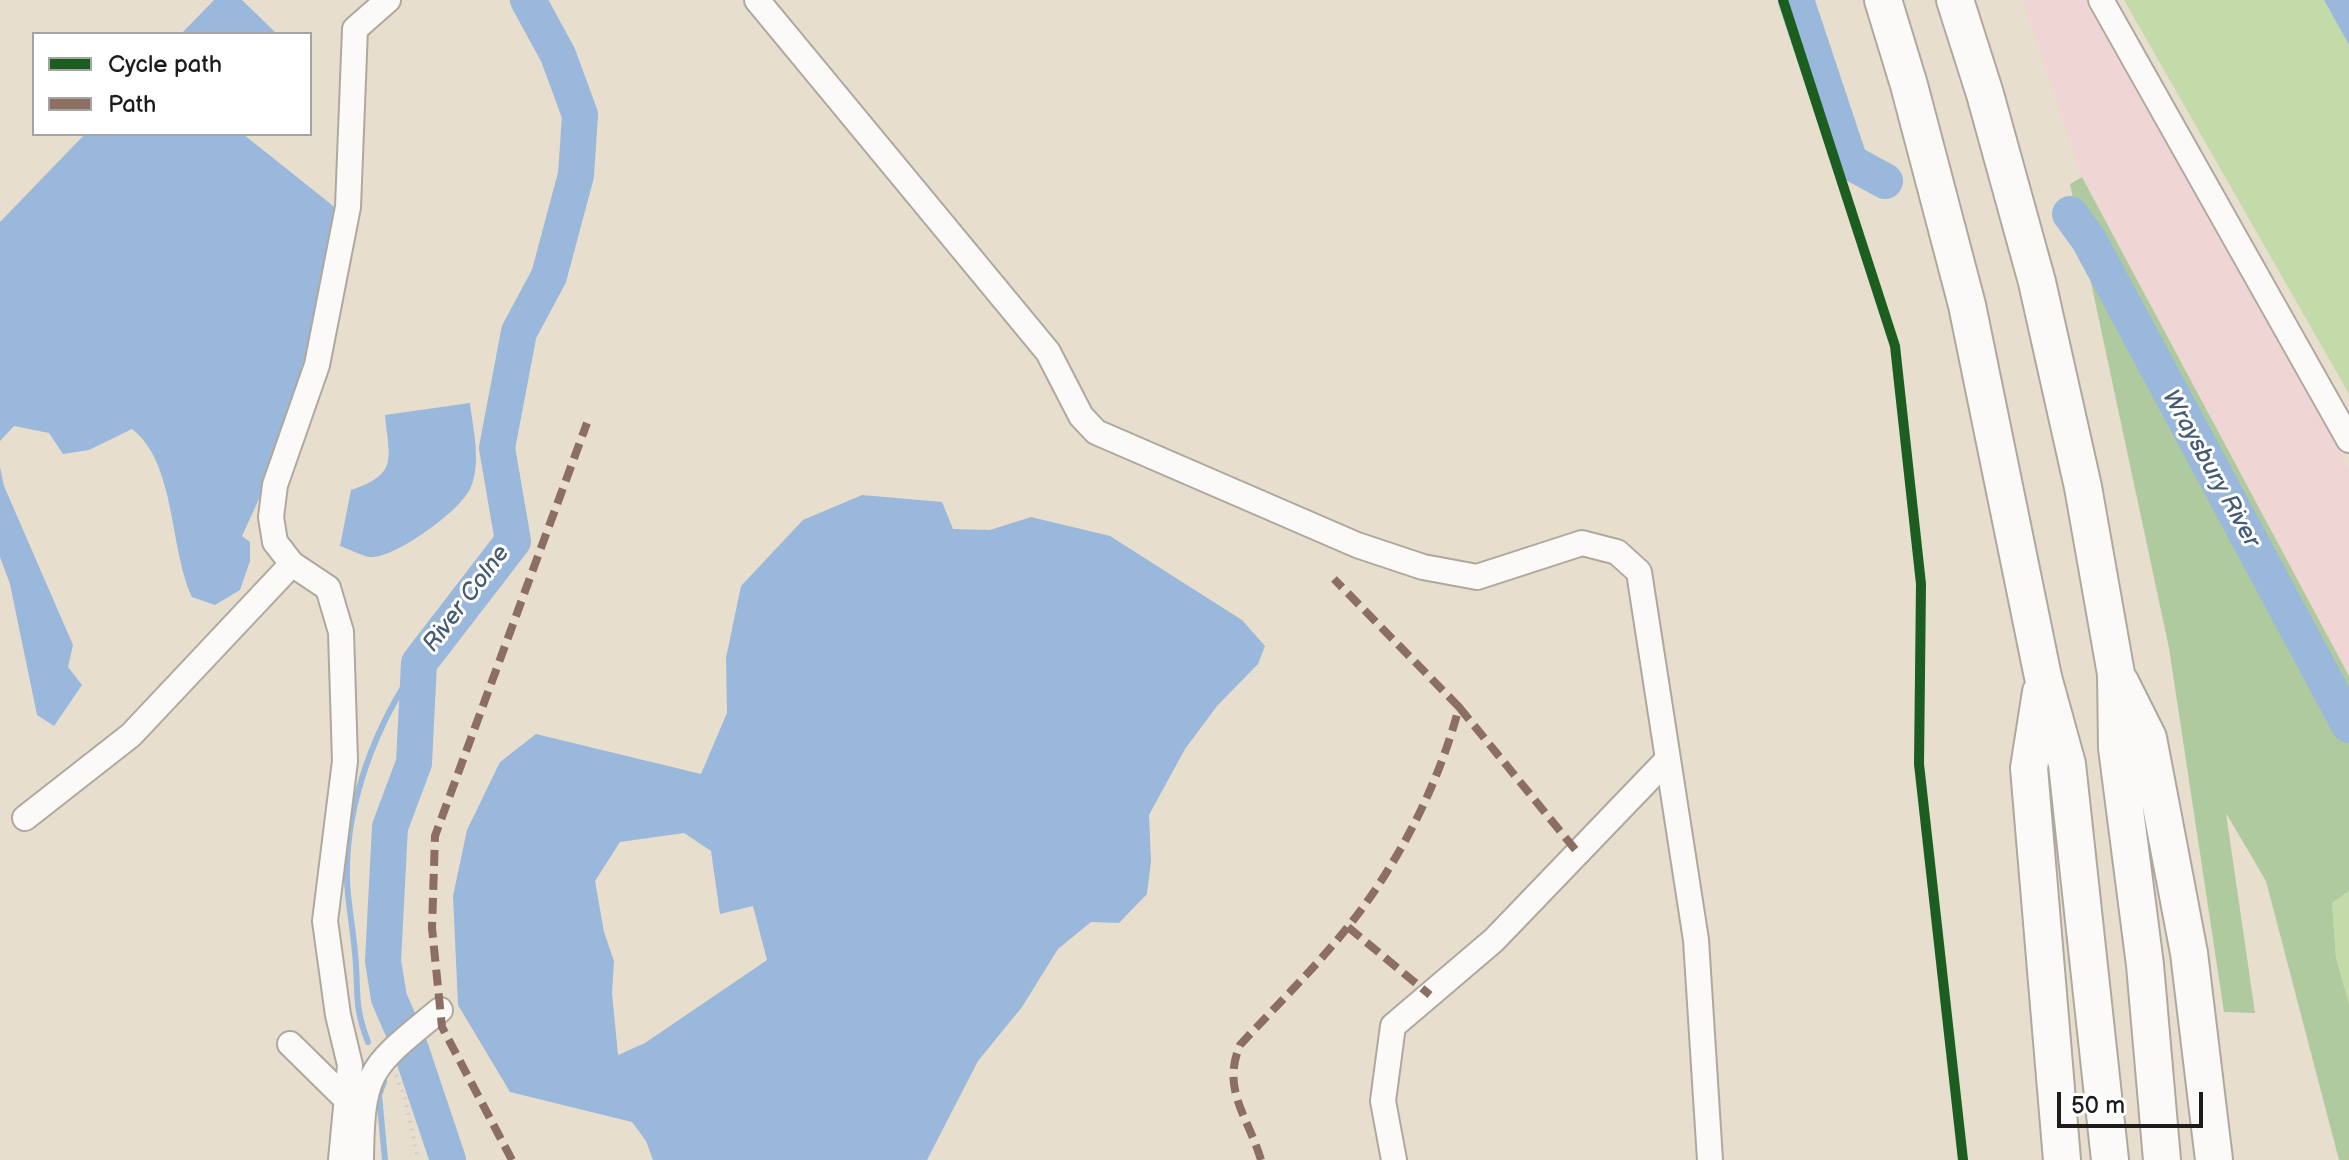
<!DOCTYPE html>
<style>
body{margin:0}
#map{position:relative;width:2349px;height:1160px;overflow:hidden;background:#e8dece;font-family:"Balsamiq Sans",sans-serif}
canvas{display:block}
.legend{position:absolute;left:32px;top:32px;width:280px;height:104px;box-sizing:border-box;background:#fff;border:2px solid #a4a4a4;margin:0;padding:10px 14px;list-style:none;font-size:24px;color:#1c1c1c}
.legend li{display:flex;align-items:center;gap:16px;height:40px}
.legend b{width:40px;border:2px solid #a4a4a4}
.scale{position:absolute;left:2057px;top:1092px;width:146px;height:36px;box-sizing:border-box;border:4px solid #1c1c1c;border-top:0;padding-left:10px;font-size:24px;line-height:28px;white-space:nowrap;color:#1c1c1c;-webkit-text-stroke:6px #fff;paint-order:stroke}
</style>
<div id="map">
<canvas width="2349" height="1160"></canvas>
<ul class="legend">
<li><b style="height:10px;background:#1b5e20"></b>Cycle path</li>
<li><b style="height:10px;background:#8d6e63"></b>Path</li>
</ul>
<div class="scale">50 m</div>
</div>
<script>
const g = document.querySelector('canvas').getContext('2d');
g.lineJoin = 'round';
function paint(path, color) {
  g.fillStyle = color;
  g.fill(path, 'evenodd');
}
function trace(path, color, width, dash) {
  g.strokeStyle = color;
  g.lineWidth = width;
  g.lineCap = dash ? 'butt' : 'round';
  g.setLineDash(dash || []);
  g.stroke(path);
}
function label(font, color, halo, rows, align = 'center') {
  g.font = font + ' "Balsamiq Sans",sans-serif';
  g.lineWidth = 6;
  g.setLineDash([]);
  g.textBaseline = 'middle';
  g.strokeStyle = halo;
  g.fillStyle = color;
  for (const [text, x, y, turn = 0] of rows) {
    g.save();
    g.translate(x, y);
    g.rotate((+turn || 0) * Math.PI / 180);
    g.textAlign = isNaN(turn) ? turn : align;
    if (halo) g.strokeText(text, 0, 0);
    g.fillText(text, 0, 0);
    g.restore();
  }
}
const built = new Path2D(`
 M 2023,0 L 2085,0 L 2349,468 L 2349,676 L 2082,177 Z`);
const green = new Path2D(`
 M 2124,0 L 2324,0 L 2349,45 L 2349,394 Z
 M 2349,891 L 2349,1004 L 2336,958 L 2332,903 Z`);
const forest = new Path2D(`
 M 2082,177 L 2349,676 L 2349,891 L 2332,903 L 2336,958 L 2349,1004 L 2349,1160 L 2339,1160 L 2266,881 L 2226,813 L 2255,1013 L 2224,1012 L 2169,648 L 2070,184 Z`);
const water = new Path2D(`
 M 214,0 L 242,0 L 277,34 L 181,34 Z
 M 2324,0 L 2349,0 L 2349,45 Z
 M 85,134 L 243,134 L 337,209 L 326,286 L 286,440 L 242,536 L 250,542 L 250,561 L 240,590 L 215,605 L 192,597 C 169,547 176,463 132,429 L 89,450 L 63,454 L 49,433 L 14,426 L 0,441 L 0,222 Z
 M 470,403 C 473,430 482,464 470,489 C 460,511 393,560 369,557 C 360,555 349,549 340,546 L 351,490 C 399,474 389,459 385,415 Z
 M 0,467 L 4,486 L 73,645 L 68,667 L 82,685 L 54,726 L 37,715 L 10,584 L 0,557 Z
 M 862,495 L 942,502 L 953,529 L 990,530 L 1031,517 L 1110,536 L 1242,620 L 1265,646 L 1258,664 L 1217,706 L 1185,749 L 1149,815 L 1151,861 L 1147,894 L 1119,923 L 1091,922 L 1058,949 L 1022,1007 L 978,1061 L 927,1160 L 653,1160 L 646,1141 L 632,1122 L 510,1092 L 458,1005 L 453,896 L 467,830 L 500,762 L 536,734 L 701,774 L 727,713 L 726,658 L 741,586 L 803,520 ZM 684,833 L 711,851 L 720,914 L 753,906 L 767,960 L 645,1043 L 618,1055 L 612,993 L 614,961 L 604,932 L 595,881 L 620,842 Z`);
const stream = new Path2D(`
 M 368,1042 C 353,1003 359,992 355,953 C 353,929 348,904 347,880 C 345,803 376,724 419,663
 M 384,1082 L 379,1095 L 385,1160`);
const river = new Path2D(`
 M 1796,0 L 1850,162 L 1885,181
 M 2070,214 L 2089,240 L 2349,725
 M 448,1160 L 410,1047 L 389,998 L 383,961 L 390,827 L 414,763 L 419,663 L 513,541 L 497,448 L 519,332 L 549,276 L 576,175 L 580,115 L 558,55 L 528,0`);
const path = new Path2D(`
 M 396,1075 L 405,1098 L 418,1160`);
const minor = new Path2D(`
 M 757,0 L 1048,352 L 1081,416 L 1096,432 L 1357,545 L 1423,567 L 1477,577 L 1582,543 L 1617,552 L 1639,572 L 1696,940 L 1710,1160
 M 2101,0 L 2349,440
 M 25,818 L 131,735 L 292,564
 M 290,1044 L 346,1099
 M 341,1160 L 350,1065 L 338,1015 L 325,921 L 345,761 L 341,632 L 328,588 L 292,564 L 275,542 L 271,517 L 275,485 L 317,365 L 348,207 L 355,29 L 388,0
 M 361,1160 C 362,1068 371,1067 440,1010
 M 1394,1160 L 1383,1101 L 1393,1026 L 1494,940 L 1668,759`);
const highway = new Path2D(`
 M 1883,0 L 1909,85 L 1967,305 L 2043,677 L 2067,764 L 2110,1160
 M 1955,0 L 1985,94 L 2037,282 L 2083,487 L 2116,674 L 2117,748 L 2145,965 L 2162,1160
 M 2120,682 L 2148,738 L 2189,953 L 2214,1160
 M 2041,692 L 2029,768 L 2062,1160`);
const quiet = new Path2D(`
 M 1459,707 L 1578,853
 M 1348,927 L 1430,995
 M 512,1160 L 442,1027 L 432,928 L 435,836 L 587,423
 M 1261,1160 C 1248,1116 1221,1090 1240,1045 C 1276,1006 1314,969 1347,928 C 1398,865 1439,784 1459,707 L 1334,579`);
const cycleway = new Path2D(`
 M 1783,0 L 1895,346 L 1921,584 L 1919,764 L 1963,1160`);
const waterNames = [
 ["Wraysbury River",2210,469,61],
 ["River Colne",467,599,-53]
];
paint(built, '#efd6d4');
paint(green, '#c2dba9');
paint(forest, '#afca9e');
paint(water, '#99b8db');
trace(stream, '#99b8db', 6);
trace(river, '#99b8db', 36);
trace(minor, '#afa89e', 28);
trace(highway, '#afa89e', 40);
trace(path, '#d0ceca', 4, [2, 6]);
trace(minor, '#fcfaf8', 24);
trace(highway, '#fcfaf8', 36);
trace(quiet, '#8d6e63', 8, [16, 8]);
trace(cycleway, '#1b5e20', 10);
label('italic 24px', '#455b75', '#fff', waterNames);
</script>
